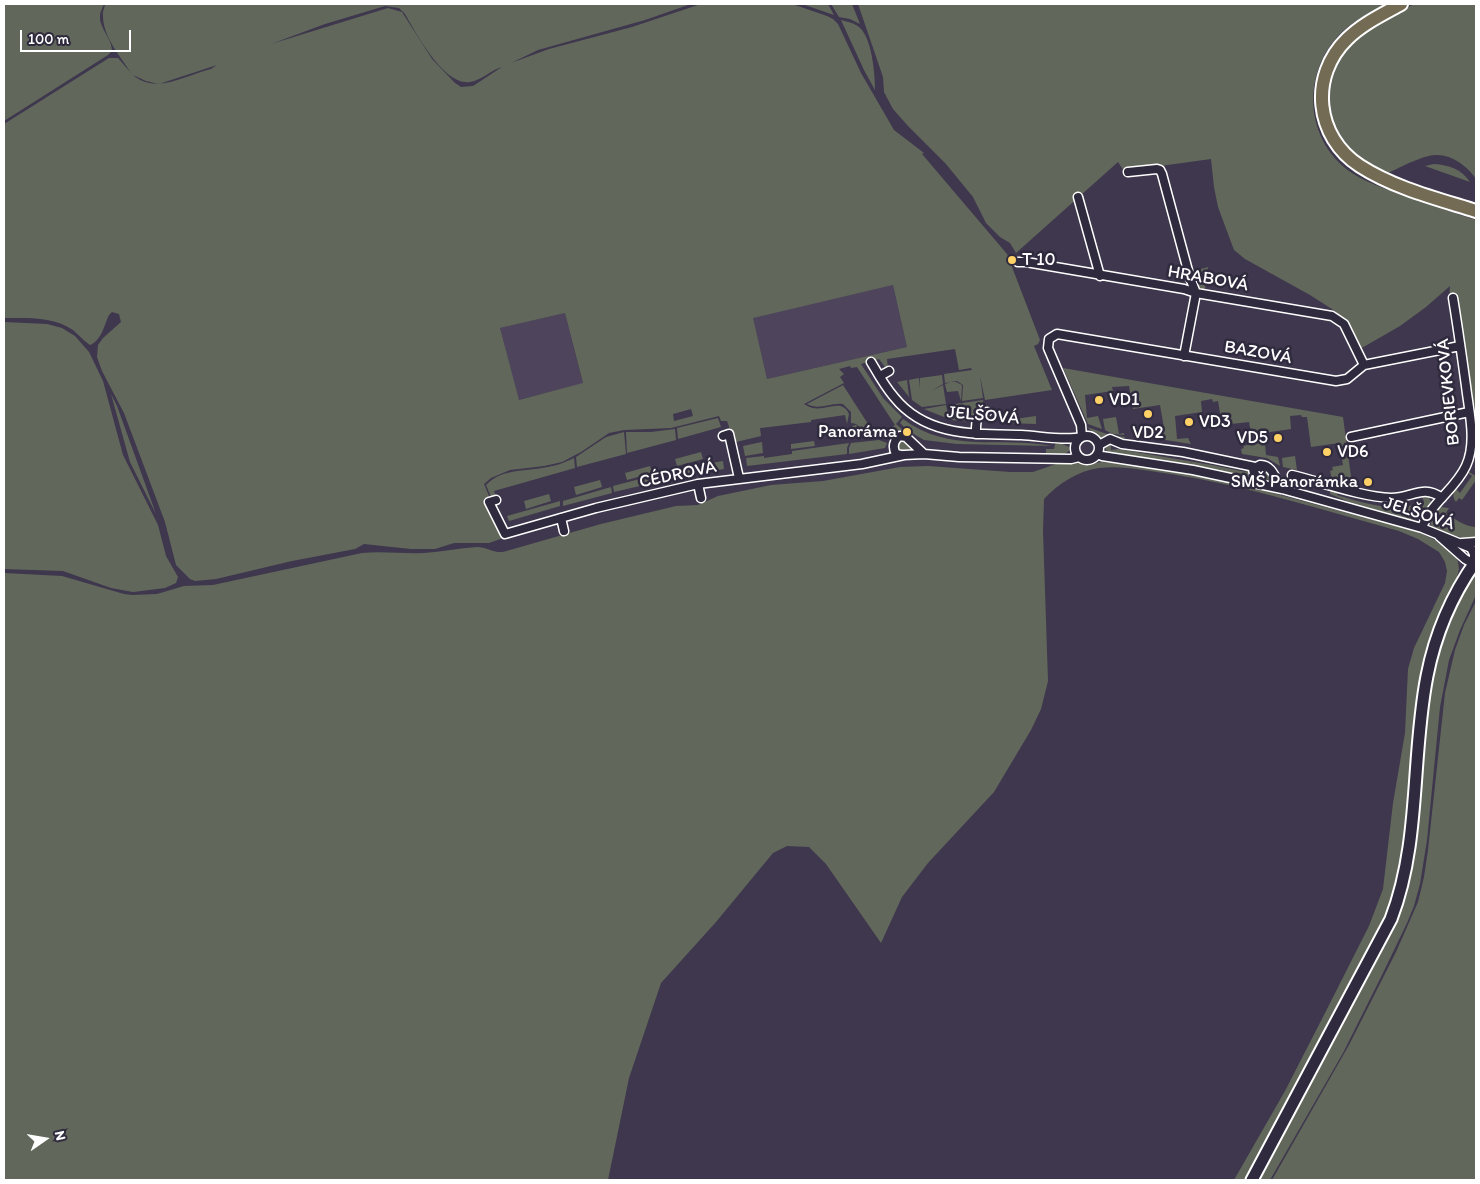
<!DOCTYPE html>
<meta charset="utf-8">
<style>
body{margin:0}
#map{position:relative;width:1480px;height:1184px;overflow:hidden;background:#3f374d;font-family:Itim,sans-serif}
canvas{display:block}
.frame{position:absolute;inset:0;border:5px solid #fff;pointer-events:none}
.north{position:absolute;left:20px;top:1114px;width:50px;height:50px;-webkit-text-stroke:4px #2f2a3d;paint-order:stroke;rotate:77deg;font-size:14px;font-weight:700;line-height:20px;text-align:center;color:#fff}
.north::after{content:'';display:block;margin:auto;width:18px;height:22px;background:#fff;clip-path:polygon(50% 0,100% 100%,50% 72%,0 100%)}
.scale{position:absolute;left:20px;top:30px;width:111px;height:22px;box-sizing:border-box;border:2px solid #fff;border-top:0;padding-left:6px;font-size:15px;line-height:18px;white-space:nowrap;color:#fff;-webkit-text-stroke:4px #2f2a3d;paint-order:stroke}
</style>
<div id="map">
<canvas width="1480" height="1184"></canvas>
<div class="frame"></div>
<div class="north">N</div>
<div class="scale">100 m</div>
</div>
<script>
const g = document.querySelector('canvas').getContext('2d');
g.lineJoin = 'round';
function paint(path, color) {
  g.fillStyle = color;
  g.fill(path, 'evenodd');
}
function trace(path, color, width, dash) {
  g.strokeStyle = color;
  g.lineWidth = width;
  g.lineCap = dash ? 'butt' : 'round';
  g.setLineDash(dash || []);
  g.stroke(path);
}
function label(font, color, halo, rows, align = 'center') {
  g.font = font + ' Itim,sans-serif';
  g.lineWidth = 5;
  g.setLineDash([]);
  g.textBaseline = 'middle';
  g.strokeStyle = halo;
  g.fillStyle = color;
  for (const [text, x, y, turn = 0] of rows) {
    g.save();
    g.translate(x, y);
    g.rotate((+turn || 0) * Math.PI / 180);
    g.textAlign = isNaN(turn) ? turn : align;
    if (halo) g.strokeText(text, 0, 0);
    g.fillText(text, 0, 0);
    g.restore();
  }
}
const built = new Path2D(`
 M 893,285 L 907,347 L 767,379 L 752,317 Z
 M 565,313 L 583,384 L 518,400 L 500,328 Z`);
const green = new Path2D(`
 M 4,4 L 104,4 C 103,7 100,12 100,16 C 99,28 112,38 112,51 L 108,55 L 4,121 Z
 M 105,4 L 691,4 L 645,20 L 538,50 L 511,63 L 549,49 L 632,27 L 701,4 L 792,4 L 827,16 L 833,19 L 838,24 L 861,73 L 894,130 L 924,153 L 922,154 L 1007,254 L 1040,340 L 1038,344 L 1034,346 L 1052,390 L 985,400 L 980,376 L 983,398 L 962,401 L 963,385 L 957,381 L 945,383 L 944,374 L 972,370 L 971,368 L 959,370 L 955,349 L 887,359 L 888,368 L 885,367 L 879,359 L 861,364 L 883,398 L 902,417 L 896,424 L 903,430 L 894,432 L 890,428 L 895,425 L 857,367 L 851,368 L 850,366 L 839,369 L 844,374 L 840,377 L 844,383 L 804,404 C 822,417 840,395 849,414 L 847,424 L 845,415 L 811,420 L 811,422 L 761,428 L 760,428 L 761,436 L 736,442 L 734,441 L 727,421 L 721,421 L 719,416 L 671,428 L 624,430 L 609,433 L 581,452 L 562,462 L 544,466 L 510,470 L 491,478 L 484,484 L 489,496 L 484,499 L 503,538 L 489,543 L 454,543 L 435,549 L 411,549 L 364,544 L 355,549 L 292,561 L 216,579 L 195,581 L 190,579 L 176,565 L 165,522 L 124,413 L 102,371 L 97,357 L 98,345 L 103,338 L 121,322 L 119,314 L 112,312 L 109,315 C 104,325 102,340 90,345 C 84,341 79,335 73,330 C 53,316 26,318 4,318 L 4,124 L 109,58 L 118,58 L 131,73 C 121,57 103,37 103,16 C 102,12 105,7 105,4 ZM 385,6 L 399,8 L 405,14 C 416,33 444,86 470,82 C 482,80 491,70 502,67 L 473,86 L 461,87 L 455,83 L 432,59 L 402,12 L 388,8 L 271,44 L 325,24 ZM 217,65 L 211,69 C 186,75 156,95 133,75 L 146,81 L 159,84 ZM 893,285 L 907,347 L 767,379 L 753,318 ZM 565,313 L 583,383 L 519,400 L 500,328 ZM 691,409 L 693,416 L 674,421 L 673,414 Z
 M 802,4 L 828,4 L 834,15 Z
 M 831,4 L 852,4 L 860,24 L 850,19 L 839,17 Z
 M 858,4 L 1387,4 C 1370,14 1350,22 1337,37 C 1301,78 1306,142 1352,173 C 1369,184 1389,190 1408,196 C 1431,204 1453,213 1476,220 L 1476,405 L 1472,406 L 1456,297 L 1449,298 L 1450,286 L 1426,307 L 1400,326 L 1360,349 L 1348,325 L 1335,311 L 1310,295 L 1245,259 L 1234,250 L 1218,207 L 1214,187 L 1211,159 L 1124,171 L 1118,162 L 1016,253 L 1010,243 L 1000,237 L 986,223 L 973,197 L 946,164 L 908,126 L 893,109 L 884,92 L 883,77 Z
 M 1414,4 L 1476,4 L 1476,179 C 1468,167 1453,155 1437,155 C 1425,154 1401,167 1390,172 L 1386,172 C 1372,166 1358,159 1347,147 C 1319,118 1324,70 1352,43 C 1369,26 1394,16 1414,4 Z
 M 841,20 C 848,22 855,23 860,28 C 872,39 875,74 875,90 L 864,70 Z
 M 1434,164 C 1449,165 1461,169 1470,182 L 1425,166 Z
 M 1208,267 L 1205,289 L 1201,291 L 1198,289 L 1191,272 Z
 M 4,322 L 47,324 L 62,328 L 75,336 L 89,352 L 103,381 L 123,455 L 158,525 L 166,556 L 178,577 L 176,583 L 165,588 L 133,592 L 111,588 L 63,571 L 4,569 Z
 M 1063,368 L 1343,417 L 1352,484 L 1332,479 L 1330,471 L 1333,470 L 1332,467 L 1343,465 L 1339,443 L 1311,447 L 1307,417 L 1302,417 L 1301,415 L 1290,416 L 1291,429 L 1264,433 L 1266,455 L 1278,457 L 1280,466 L 1267,458 L 1242,454 L 1241,449 L 1244,448 L 1243,446 L 1253,444 L 1249,422 L 1222,425 L 1218,401 L 1213,402 L 1212,399 L 1201,401 L 1202,412 L 1175,416 L 1177,439 L 1188,438 L 1191,444 L 1153,438 L 1152,434 L 1154,431 L 1154,429 L 1164,428 L 1160,405 L 1133,409 L 1129,386 L 1112,387 L 1113,391 L 1085,395 L 1087,418 L 1098,416 L 1102,429 L 1088,424 Z
 M 942,375 L 943,384 L 931,391 L 943,385 L 946,404 L 922,407 L 912,400 L 909,380 L 919,378 L 920,389 L 920,378 Z
 M 907,380 L 909,396 L 910,398 L 897,382 Z
 M 951,382 L 956,382 L 962,385 L 961,401 L 958,391 L 947,392 L 945,384 Z
 M 843,385 L 877,438 L 864,439 C 862,430 861,424 851,423 L 851,412 L 843,404 C 830,402 820,411 807,404 Z
 M 111,394 L 117,406 L 156,514 L 130,462 Z
 M 983,400 L 984,409 L 977,413 L 972,409 L 976,414 L 973,422 L 951,420 L 949,405 L 961,403 L 963,407 L 962,403 Z
 M 946,405 L 949,419 L 924,409 Z
 M 1036,416 L 1036,424 L 1008,423 L 1008,420 Z
 M 1116,417 L 1119,434 L 1124,433 L 1124,435 L 1113,434 L 1105,430 L 1103,419 Z
 M 718,418 L 721,427 L 678,439 L 677,428 Z
 M 903,419 C 950,454 999,436 1052,446 L 957,444 L 924,440 L 907,430 L 900,423 Z
 M 856,425 L 861,432 L 859,438 L 854,437 L 851,430 L 852,426 Z
 M 1087,427 L 1110,435 L 1125,437 L 1123,440 L 1102,440 Z
 M 675,429 L 676,440 L 627,453 L 626,432 L 651,432 Z
 M 624,432 L 626,454 L 577,467 L 576,457 L 606,437 Z
 M 879,440 L 887,443 L 885,448 L 849,454 L 849,448 L 851,443 Z
 M 814,441 L 815,446 L 791,449 L 791,444 Z
 M 901,441 L 904,441 L 916,449 L 904,452 L 899,450 L 897,446 Z
 M 1056,441 L 1069,447 L 1070,450 L 1065,454 L 1046,455 L 1046,449 L 1054,449 Z
 M 1111,441 L 1111,450 L 1118,449 L 1212,465 L 1246,472 L 1245,468 L 1248,469 L 1248,476 L 1170,461 L 1112,454 L 1106,450 L 1104,446 Z
 M 762,442 L 763,453 L 745,456 L 743,446 Z
 M 849,443 L 847,448 L 847,454 L 747,466 L 746,458 L 764,456 L 764,458 L 792,454 L 792,451 Z
 M 701,452 L 703,459 L 677,466 L 675,459 Z
 M 1295,456 L 1297,470 L 1283,467 L 1282,458 Z
 M 574,458 L 575,468 L 494,491 L 496,497 L 491,497 L 486,485 C 503,467 530,472 552,466 C 560,465 567,461 574,458 Z
 M 723,461 L 724,469 L 674,478 L 666,471 Z
 M 1075,461 L 1086,464 L 1102,462 L 1137,466 L 1224,480 L 1415,531 L 1440,542 L 1454,552 L 1458,562 L 1459,569 L 1454,590 L 1436,629 L 1404,861 L 1387,917 L 1248,1180 L 1234,1180 L 1285,1091 L 1325,1013 L 1369,926 L 1383,889 L 1393,803 L 1405,733 L 1408,669 L 1414,648 L 1445,583 L 1447,571 L 1445,562 L 1439,552 L 1418,539 L 1399,531 C 1323,510 1248,486 1171,474 C 1148,471 1122,465 1099,468 C 1078,471 1059,483 1044,499 L 1043,531 L 1048,681 L 1041,709 L 1031,730 L 994,792 L 928,863 L 902,897 L 881,943 L 826,864 L 809,847 L 787,846 L 773,853 L 716,922 L 661,983 L 629,1078 L 608,1180 L 4,1180 L 4,573 L 62,576 L 124,594 L 132,595 L 157,594 L 184,586 L 213,585 L 362,553 C 383,551 403,554 424,553 C 442,552 459,548 477,547 C 486,547 493,553 503,552 L 601,524 L 676,506 L 698,505 L 718,496 L 771,485 L 823,481 L 900,467 L 928,466 L 1010,472 L 1033,472 L 1062,462 Z
 M 650,466 L 652,473 L 627,480 L 625,473 Z
 M 1260,468 L 1267,471 L 1270,476 L 1269,480 L 1259,478 L 1257,473 Z
 M 1469,472 L 1476,476 L 1476,480 L 1462,500 L 1459,498 L 1456,502 C 1453,498 1452,493 1456,489 L 1460,493 L 1472,476 L 1468,473 Z
 M 663,473 L 670,479 L 614,492 L 613,486 Z
 M 600,480 L 602,487 L 576,495 L 574,487 Z
 M 611,487 L 612,493 L 563,506 L 563,501 Z
 M 1330,488 L 1338,490 L 1337,495 C 1368,504 1392,513 1424,502 L 1422,496 L 1429,497 L 1431,502 C 1427,510 1422,520 1412,520 L 1349,502 L 1330,494 Z
 M 549,494 L 551,501 L 526,509 L 524,501 Z
 M 560,501 L 560,506 L 509,521 L 507,516 Z
 M 1441,507 L 1449,508 L 1446,513 C 1456,520 1464,526 1476,527 L 1476,539 L 1467,539 L 1435,530 C 1426,522 1432,513 1441,507 Z
 M 1476,567 L 1476,595 L 1460,630 L 1449,660 L 1440,707 L 1427,840 L 1420,884 L 1414,906 L 1407,923 L 1382,975 L 1343,1053 L 1270,1180 L 1256,1180 L 1394,920 L 1429,683 L 1444,628 Z
 M 1476,601 L 1476,1180 L 1272,1180 L 1349,1045 L 1396,952 L 1418,902 L 1424,877 L 1428,850 L 1445,693 L 1455,650 L 1464,625 Z`);
const street = new Path2D(`
 M 1128,172 L 1157,169 L 1160,170 L 1162,174 L 1190,278 L 1196,293 L 1184,356
 M 1078,197 L 1100,276
 M 1018,262 L 1026,262 L 1184,289 L 1196,293 L 1332,316 L 1344,324 L 1364,365
 M 871,362 C 878,374 885,387 894,397 C 926,437 975,434 1021,435 C 1041,436 1063,441 1082,437 L 1081,425 L 1048,348 L 1049,339 L 1057,334 L 1336,381 L 1347,379 L 1364,365 L 1460,346
 M 880,376 L 889,371
 M 976,434 C 976,423 975,415 987,412
 M 723,436 L 729,434 L 739,478
 M1075 448a12 12 0 1 1 24 0a12 12 0 1 1-24 0Z
 M 1351,437 L 1469,412
 M 1099,445 L 1110,439 L 1122,444 L 1183,452 L 1255,467
 M 1098,454 L 1102,456 L 1193,470 L 1282,489 L 1422,528 L 1471,548 L 1474,554 L 1474,564 L 1465,559 L 1439,536
 M 901,455 L 896,454 C 892,447 894,440 900,436 L 906,437 L 924,454
 M 1292,475 C 1321,482 1362,497 1391,498 C 1412,498 1423,484 1442,498
 M 1256,483 L 1253,469 L 1260,465 C 1272,464 1276,480 1282,489
 M 698,484 L 701,498
 M 496,500 L 489,502 L 505,534 L 596,508 L 698,484 L 862,464 L 904,455 L 924,454 L 959,457 L 1071,459 L 1079,457
 M 561,518 L 564,531
 M 1422,528 C 1430,503 1455,490 1466,466 C 1477,442 1469,412 1466,386 C 1462,357 1458,328 1453,298
 M 1462,543 L 1476,542`);
const secondary = new Path2D(`
 M 1252,1180 L 1391,919 C 1421,841 1411,757 1427,676 C 1435,635 1452,595 1476,561`);
const primary = new Path2D(`
 M 1401,4 C 1383,14 1362,24 1347,39 C 1309,76 1315,137 1360,166 C 1394,188 1438,199 1476,211`);
const markers = [
 [1012,260,5,"#ffd166"],
 [1099,400,5,"#ffd166"],
 [1148,414,5,"#ffd166"],
 [1189,422,5,"#ffd166"],
 [907,432,5,"#ffd166"],
 [1278,438,5,"#ffd166"],
 [1327,452,5,"#ffd166"],
 [1368,482,5,"#ffd166"]
];
const poiNames = [
 ["T 10",1022,260],
 ["VD1",1109,400],
 ["VD3",1199,422],
 ["Panoráma",897,432,"right"],
 ["VD2",1148,433,"center"],
 ["VD5",1268,438,"right"],
 ["VD6",1337,452],
 ["SMŠ Panorámka",1358,482,"right"]
];
const streetNames = [
 ["HRABOVÁ",1208,279,10],
 ["BAZOVÁ",1258,353,10],
 ["BORIEVKOVÁ",1449,392,-96],
 ["JELŠOVÁ",983,416,5],
 ["CÉDROVÁ",678,475,-12],
 ["JELŠOVÁ",1419,514,18]
];
paint(built, '#4e445b');
paint(green, '#61685b');
trace(street, '#fff', 11);
trace(secondary, '#fff', 15);
trace(primary, '#fff', 16);
trace(street, '#2f2a3d', 8);
trace(secondary, '#2f2a3d', 11);
trace(primary, '#746b55', 12);
for (const [x, y, r, color] of markers) {
  const dot = new Path2D();
  dot.arc(x, y, r, 0, 2 * Math.PI);
  g.fillStyle = color;
  g.fill(dot);
  trace(dot, '#2f2a3d', 2);
}
label('18px', '#fff', '#2f2a3d', poiNames, 'left');
label('18px', '#fff', '#2f2a3d', streetNames);
</script>
